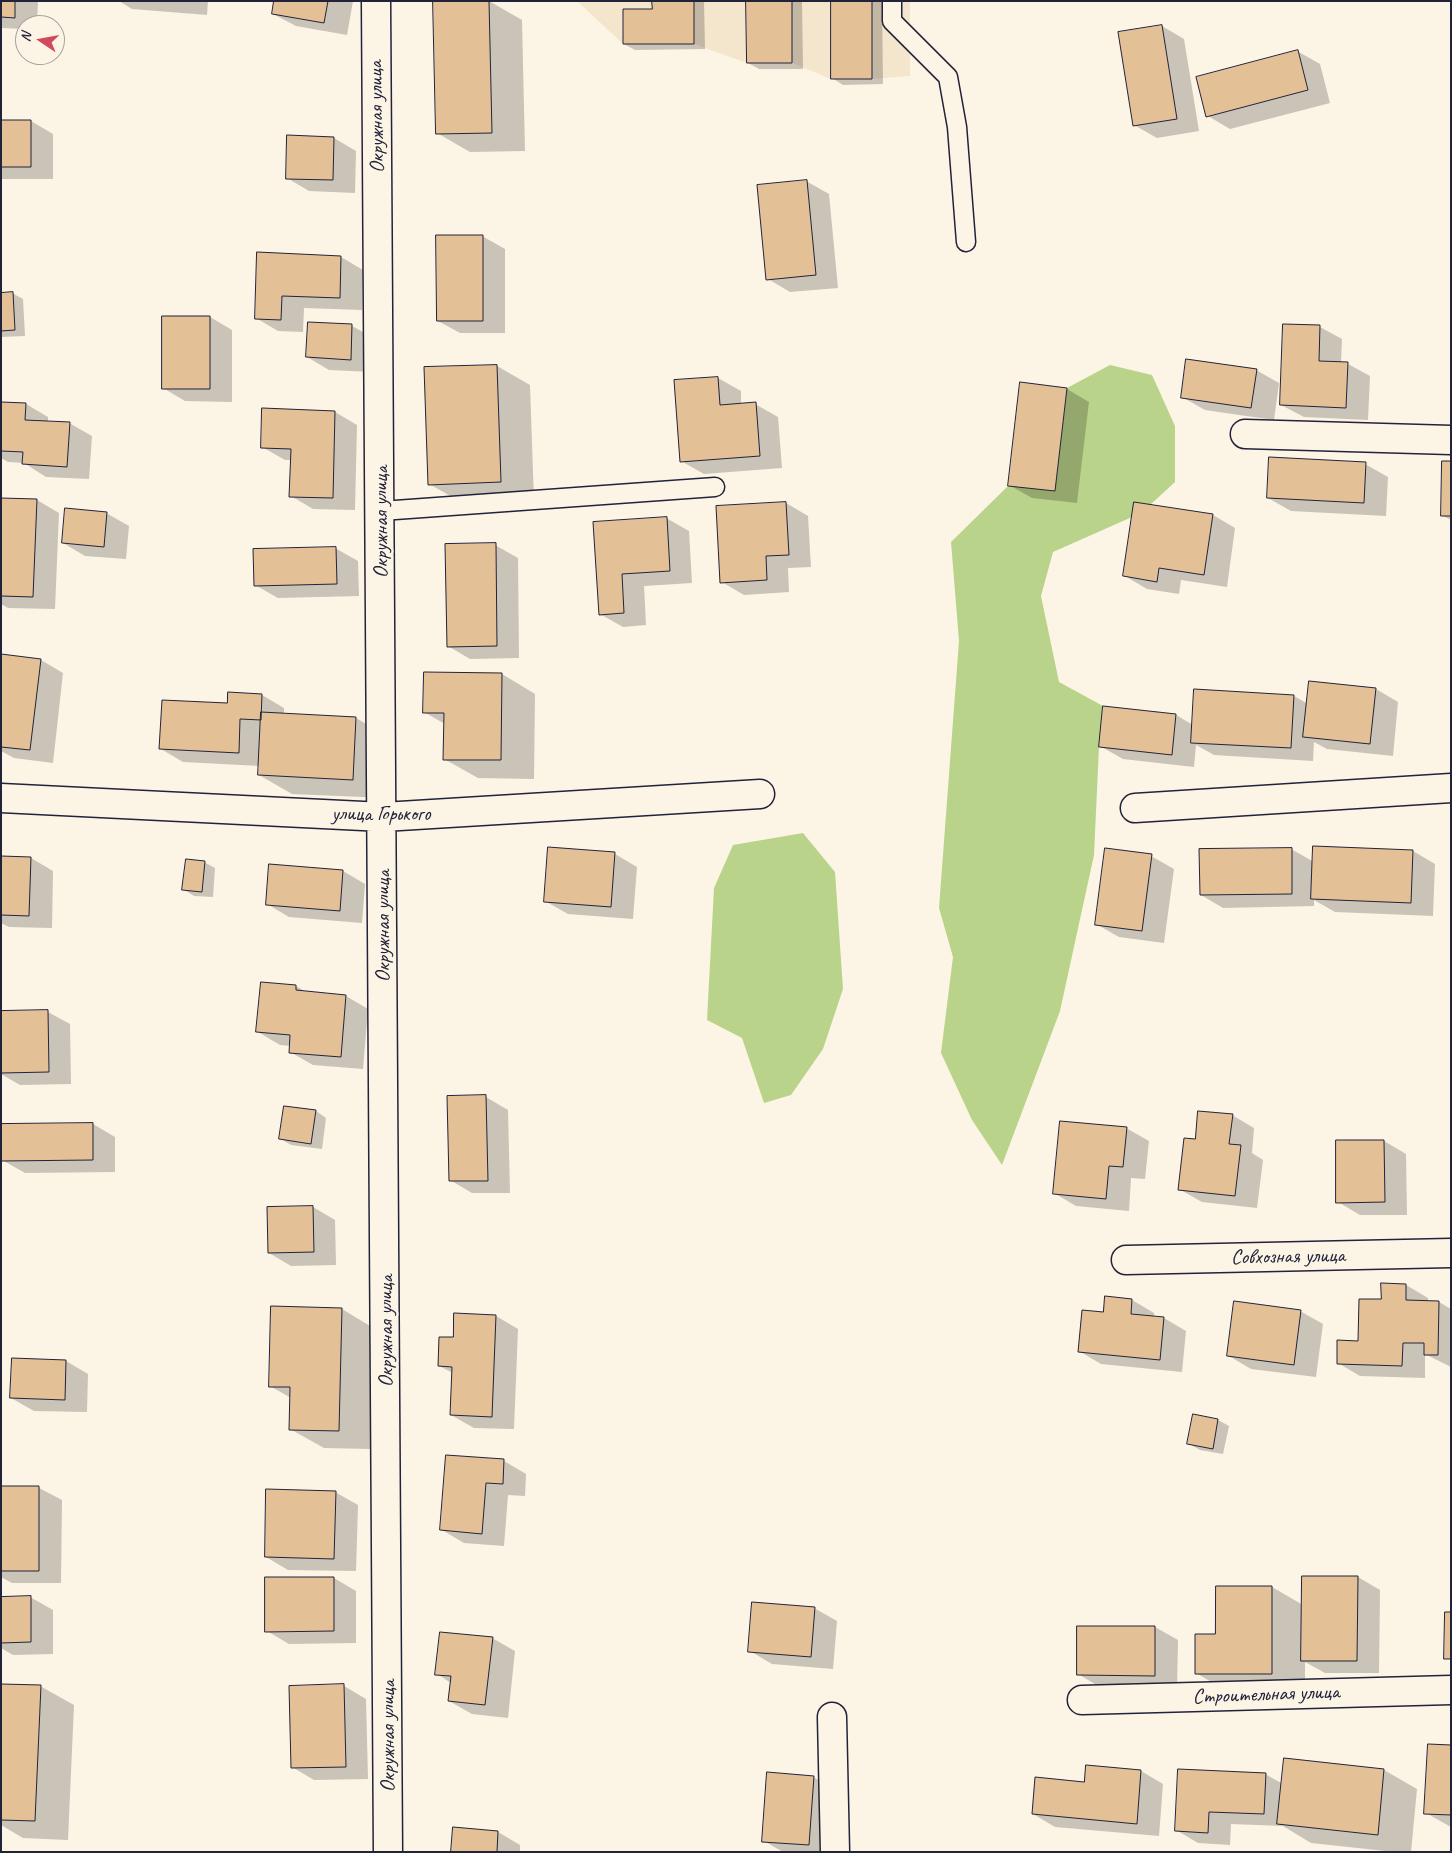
<!DOCTYPE html>
<meta charset="utf-8">
<style>
body{margin:0}
#map{position:relative;width:1452px;height:1853px;overflow:hidden;background:#fcf5e5;font-family:Caveat,sans-serif}
canvas{display:block}
.frame{position:absolute;inset:0;border:2px solid #22223b;pointer-events:none}
.north{position:absolute;left:15px;top:15px;width:50px;height:50px;box-sizing:border-box;background:#fcf5e5;border:1px solid #a5a1a1;border-radius:50%;rotate:282deg;font-size:14px;font-weight:700;line-height:20px;text-align:center;color:#22223b}
.north::after{content:'';display:block;margin:auto;width:18px;height:22px;background:#d1495b;clip-path:polygon(50% 0,100% 100%,50% 72%,0 100%)}
</style>
<div id="map">
<canvas width="1452" height="1853"></canvas>
<div class="frame"></div>
<div class="north">N</div>
</div>
<script>
const g = document.querySelector('canvas').getContext('2d');
g.lineJoin = 'round';
function paint(path, color) {
  g.fillStyle = color;
  g.fill(path, 'evenodd');
}
function trace(path, color, width, dash) {
  g.strokeStyle = color;
  g.lineWidth = width;
  g.lineCap = dash ? 'butt' : 'round';
  g.setLineDash(dash || []);
  g.stroke(path);
}
function label(font, color, halo, rows, align = 'center') {
  g.font = font + ' Caveat,sans-serif';
  g.lineWidth = 4.5;
  g.setLineDash([]);
  g.textBaseline = 'middle';
  g.strokeStyle = halo;
  g.fillStyle = color;
  for (const [text, x, y, turn = 0] of rows) {
    g.save();
    g.translate(x, y);
    g.rotate((+turn || 0) * Math.PI / 180);
    g.textAlign = isNaN(turn) ? turn : align;
    if (halo) g.strokeText(text, 0, 0);
    g.fillText(text, 0, 0);
    g.restore();
  }
}
const built = new Path2D(`
 M 577,1 L 910,1 L 910,76 L 872,79 L 831,79 L 792,63 L 747,63 L 694,44 L 623,44 Z`);
const green = new Path2D(`
 M 1110,365 L 1152,375 L 1175,426 L 1175,482 L 1150,505 L 1132,517 L 1053,552 L 1041,596 L 1059,682 L 1103,706 L 1099,747 L 1094,855 L 1060,1011 L 1002,1165 L 972,1120 L 941,1053 L 953,957 L 939,908 L 959,641 L 951,542 L 1008,486 L 1055,491 L 1067,388 Z
 M 803,833 L 835,872 L 843,989 L 823,1049 L 791,1095 L 764,1103 L 742,1038 L 707,1020 L 714,888 L 733,845 Z`);
const shadow = new Path2D(`
 M 1,1 L 38,1 L 37,25 L 25,25 L 25,29 L 1,28 Z
 M 119,1 L 208,1 L 207,15 L 132,9 Z
 M 275,1 L 353,1 L 347,35 L 296,26 L 273,14 Z
 M 489,1 L 522,20 L 525,151 L 470,152 L 437,133 L 435,2 Z
 M 653,1 L 704,1 L 705,49 L 635,50 L 624,44 L 653,10 Z
 M 747,1 L 802,1 L 803,69 L 759,69 L 748,63 Z
 M 832,1 L 882,1 L 883,84 L 843,85 L 832,78 Z
 M 1162,26 L 1184,39 L 1199,131 L 1157,138 L 1134,125 Z
 M 1297,51 L 1320,64 L 1330,103 L 1230,129 L 1208,116 Z
 M 1,121 L 31,121 L 53,134 L 53,179 L 1,179 Z
 M 334,138 L 356,151 L 355,193 L 309,191 L 287,178 Z
 M 806,181 L 829,194 L 838,288 L 790,292 L 768,279 Z
 M 482,236 L 505,249 L 505,333 L 460,333 L 438,321 Z
 M 258,254 L 341,257 L 363,270 L 362,310 L 304,308 L 303,332 L 278,331 L 256,318 Z
 M 12,293 L 23,299 L 25,336 L 1,337 L 1,294 Z
 M 210,317 L 232,330 L 232,402 L 185,401 L 163,388 Z
 M 309,324 L 352,326 L 374,338 L 373,372 L 329,370 L 307,357 Z
 M 1320,327 L 1342,339 L 1341,363 L 1348,364 L 1370,376 L 1368,420 L 1304,417 L 1281,405 Z
 M 497,366 L 530,385 L 534,501 L 463,503 L 429,484 Z
 M 1256,370 L 1279,383 L 1274,420 L 1205,410 L 1182,397 Z
 M 718,378 L 741,391 L 741,405 L 755,404 L 778,417 L 782,468 L 704,474 L 681,461 L 675,381 Z
 M 1067,389 L 1089,402 L 1077,503 L 1032,498 L 1009,485 Z
 M 1,403 L 26,404 L 48,417 L 48,422 L 69,423 L 92,436 L 89,479 L 46,477 L 24,463 L 8,462 L 1,458 Z
 M 335,412 L 357,425 L 355,510 L 313,509 L 291,496 L 292,460 L 285,460 L 262,447 Z
 M 1451,462 L 1451,520 L 1443,516 Z
 M 1365,464 L 1388,477 L 1386,516 L 1291,511 L 1268,498 Z
 M 1,499 L 37,500 L 59,513 L 55,609 L 8,608 L 1,604 Z
 M 786,503 L 808,516 L 811,567 L 788,568 L 789,592 L 744,595 L 722,582 Z
 M 106,513 L 129,526 L 126,559 L 85,556 L 63,543 Z
 M 1213,515 L 1235,528 L 1227,587 L 1181,580 L 1179,594 L 1147,589 L 1125,576 Z
 M 666,518 L 689,531 L 692,583 L 644,586 L 646,625 L 623,627 L 600,614 L 594,523 Z
 M 495,545 L 518,558 L 519,658 L 470,659 L 448,646 Z
 M 335,548 L 358,561 L 359,596 L 278,598 L 255,585 Z
 M 3,656 L 41,660 L 63,673 L 53,763 L 14,758 L 1,751 Z
 M 502,674 L 535,694 L 534,779 L 478,778 L 444,759 L 445,724 L 424,712 Z
 M 1376,689 L 1398,702 L 1393,756 L 1327,749 L 1314,742 L 1313,761 L 1214,755 L 1196,745 L 1194,767 L 1123,759 L 1100,746 L 1176,715 L 1193,725 L 1294,696 L 1308,704 Z
 M 262,695 L 284,708 L 284,715 L 356,718 L 389,737 L 386,798 L 292,794 L 259,775 L 260,766 L 183,762 L 161,749 L 228,704 Z
 M 1291,849 L 1314,862 L 1413,851 L 1435,864 L 1433,916 L 1335,912 L 1314,900 L 1314,906 L 1223,908 L 1201,895 Z
 M 615,854 L 637,867 L 633,919 L 568,914 L 545,901 Z
 M 1151,856 L 1174,869 L 1164,943 L 1119,937 L 1096,924 Z
 M 1,857 L 31,858 L 53,871 L 52,928 L 9,927 L 1,923 Z
 M 204,862 L 215,868 L 213,897 L 194,896 L 183,889 Z
 M 343,871 L 365,884 L 362,923 L 289,917 L 267,904 Z
 M 296,986 L 308,993 L 346,996 L 368,1009 L 363,1069 L 313,1065 L 290,1052 L 291,1046 L 280,1045 L 258,1032 Z
 M 1,1012 L 48,1012 L 70,1024 L 71,1084 L 20,1085 L 1,1074 Z
 M 486,1097 L 508,1110 L 510,1193 L 472,1193 L 450,1180 Z
 M 316,1111 L 326,1118 L 322,1149 L 291,1145 L 281,1139 Z
 M 1232,1115 L 1254,1128 L 1252,1153 L 1263,1160 L 1257,1208 L 1202,1202 L 1179,1189 Z
 M 93,1124 L 115,1137 L 115,1172 L 25,1173 L 2,1160 Z
 M 1126,1128 L 1149,1141 L 1145,1179 L 1131,1178 L 1129,1211 L 1076,1206 L 1054,1193 Z
 M 1384,1141 L 1406,1154 L 1407,1215 L 1360,1215 L 1338,1202 Z
 M 313,1207 L 335,1220 L 336,1265 L 291,1266 L 269,1253 L 268,1208 Z
 M 1406,1285 L 1428,1298 L 1428,1302 L 1439,1302 L 1451,1309 L 1451,1367 L 1425,1354 L 1425,1378 L 1360,1376 L 1338,1363 L 1359,1342 Z
 M 1132,1300 L 1154,1313 L 1154,1317 L 1164,1318 L 1186,1331 L 1182,1372 L 1101,1364 L 1079,1351 L 1104,1313 Z
 M 342,1309 L 375,1329 L 372,1449 L 324,1448 L 290,1429 L 291,1398 L 270,1386 Z
 M 1300,1311 L 1323,1324 L 1316,1377 L 1251,1369 L 1229,1356 Z
 M 496,1316 L 518,1329 L 514,1429 L 474,1428 L 451,1415 L 453,1373 L 439,1366 L 454,1338 Z
 M 66,1361 L 88,1374 L 87,1412 L 34,1411 L 11,1398 Z
 M 1194,1416 L 1218,1420 L 1229,1426 L 1223,1454 L 1200,1450 L 1189,1444 Z
 M 504,1461 L 526,1474 L 525,1496 L 508,1495 L 504,1546 L 464,1543 L 442,1530 Z
 M 1,1488 L 39,1488 L 62,1500 L 61,1583 L 12,1583 L 1,1577 Z
 M 335,1492 L 358,1505 L 356,1571 L 288,1570 L 266,1557 Z
 M 1358,1577 L 1380,1590 L 1379,1673 L 1325,1673 L 1305,1662 L 1305,1692 L 1230,1693 L 1196,1673 L 1217,1635 L 1272,1587 L 1303,1605 Z
 M 334,1578 L 356,1591 L 356,1643 L 289,1644 L 267,1631 Z
 M 30,1597 L 53,1610 L 53,1654 L 13,1655 L 1,1648 L 1,1598 Z
 M 814,1608 L 837,1621 L 833,1669 L 772,1664 L 750,1651 Z
 M 1079,1627 L 1155,1627 L 1178,1640 L 1177,1688 L 1100,1687 L 1078,1674 Z
 M 492,1638 L 515,1651 L 508,1718 L 472,1714 L 449,1701 L 451,1683 L 437,1674 Z
 M 1,1685 L 40,1686 L 74,1705 L 68,1840 L 23,1838 L 1,1825 Z
 M 344,1686 L 366,1699 L 368,1779 L 314,1780 L 292,1767 Z
 M 1451,1747 L 1451,1827 L 1426,1813 Z
 M 1285,1760 L 1384,1770 L 1417,1789 L 1411,1852 L 1395,1852 L 1311,1843 L 1283,1826 L 1231,1824 L 1230,1845 L 1198,1843 L 1176,1830 L 1265,1774 L 1283,1784 Z
 M 1141,1771 L 1163,1784 L 1159,1836 L 1055,1827 L 1033,1814 L 1086,1783 Z
 M 813,1777 L 836,1790 L 831,1852 L 783,1852 L 764,1841 Z
 M 455,1829 L 498,1832 L 520,1845 L 520,1852 L 453,1852 Z`);
const building = new Path2D(`
 M 1,1 L 15,1 L 15,18 L 1,17 Z
 M 274,1 L 328,1 L 324,23 L 272,14 Z
 M 433,1 L 489,1 L 492,133 L 436,134 Z
 M 652,1 L 694,1 L 694,44 L 623,44 L 623,9 L 652,9 Z
 M 746,1 L 792,1 L 792,63 L 747,63 Z
 M 831,1 L 872,1 L 872,79 L 831,79 Z
 M 1162,25 L 1177,119 L 1133,126 L 1118,32 Z
 M 1298,50 L 1308,90 L 1206,117 L 1196,77 Z
 M 1,120 L 31,120 L 31,167 L 1,167 Z
 M 287,135 L 334,137 L 333,180 L 286,179 Z
 M 807,180 L 816,275 L 766,280 L 757,185 Z
 M 436,235 L 483,235 L 483,321 L 437,321 Z
 M 257,252 L 341,256 L 340,298 L 282,296 L 281,320 L 255,319 Z
 M 13,292 L 15,330 L 1,331 L 1,293 Z
 M 162,316 L 210,316 L 210,389 L 162,389 Z
 M 308,322 L 352,324 L 351,360 L 306,357 Z
 M 1283,324 L 1320,325 L 1319,361 L 1348,362 L 1346,408 L 1280,405 Z
 M 1186,359 L 1257,369 L 1251,408 L 1181,398 Z
 M 497,365 L 501,482 L 428,485 L 424,367 Z
 M 718,377 L 720,405 L 756,402 L 760,456 L 680,462 L 674,380 Z
 M 1020,382 L 1067,388 L 1055,491 L 1008,486 Z
 M 1,402 L 26,403 L 25,420 L 70,422 L 67,467 L 22,464 L 23,452 L 1,451 Z
 M 262,408 L 335,411 L 333,498 L 289,497 L 291,449 L 261,448 Z
 M 1269,457 L 1366,462 L 1364,503 L 1267,498 Z
 M 1442,461 L 1451,461 L 1451,516 L 1441,516 Z
 M 1,498 L 37,499 L 33,597 L 1,596 Z
 M 786,502 L 789,555 L 766,556 L 767,580 L 720,583 L 716,506 Z
 M 1134,502 L 1213,514 L 1204,575 L 1159,568 L 1157,582 L 1123,576 Z
 M 65,508 L 107,512 L 104,547 L 62,543 Z
 M 667,517 L 670,571 L 622,574 L 624,613 L 599,615 L 593,522 Z
 M 496,543 L 497,646 L 447,647 L 445,544 Z
 M 336,547 L 337,584 L 254,586 L 253,549 Z
 M 1,654 L 41,659 L 30,750 L 1,747 Z
 M 424,672 L 502,673 L 501,760 L 443,760 L 444,713 L 423,713 Z
 M 1309,681 L 1376,688 L 1370,744 L 1303,737 Z
 M 1194,689 L 1294,695 L 1291,748 L 1191,743 Z
 M 228,692 L 262,694 L 261,720 L 240,719 L 239,753 L 159,749 L 162,700 L 227,703 Z
 M 1103,706 L 1176,714 L 1172,755 L 1099,747 Z
 M 261,712 L 356,717 L 353,780 L 258,775 Z
 M 1313,846 L 1413,850 L 1411,903 L 1311,899 Z
 M 548,847 L 615,852 L 611,907 L 544,902 Z
 M 1105,848 L 1152,854 L 1142,931 L 1095,925 Z
 M 1292,848 L 1292,894 L 1200,895 L 1199,849 Z
 M 1,856 L 31,857 L 29,916 L 1,915 Z
 M 186,859 L 205,861 L 202,892 L 182,890 Z
 M 269,864 L 343,870 L 340,911 L 266,905 Z
 M 261,982 L 296,985 L 296,990 L 346,995 L 341,1057 L 289,1053 L 290,1035 L 256,1032 Z
 M 48,1010 L 49,1072 L 1,1073 L 1,1011 Z
 M 486,1095 L 488,1181 L 449,1181 L 447,1096 Z
 M 284,1106 L 316,1110 L 311,1144 L 279,1139 Z
 M 1198,1111 L 1233,1114 L 1229,1144 L 1241,1145 L 1235,1196 L 1178,1190 L 1184,1138 L 1195,1139 Z
 M 1060,1121 L 1127,1127 L 1123,1167 L 1109,1166 L 1106,1199 L 1053,1194 Z
 M 93,1123 L 93,1160 L 1,1161 L 1,1124 Z
 M 1336,1140 L 1384,1140 L 1385,1202 L 1336,1203 Z
 M 313,1206 L 314,1252 L 268,1253 L 267,1207 Z
 M 1381,1283 L 1406,1284 L 1406,1300 L 1439,1301 L 1438,1355 L 1424,1355 L 1424,1343 L 1403,1343 L 1402,1366 L 1337,1364 L 1337,1340 L 1358,1341 L 1359,1299 L 1381,1299 Z
 M 1105,1296 L 1132,1299 L 1131,1314 L 1164,1317 L 1160,1360 L 1078,1352 L 1082,1310 L 1103,1312 Z
 M 1234,1301 L 1301,1310 L 1294,1365 L 1227,1356 Z
 M 271,1306 L 342,1308 L 339,1431 L 289,1430 L 290,1387 L 269,1387 Z
 M 454,1313 L 496,1315 L 492,1417 L 450,1415 L 452,1367 L 438,1366 L 439,1337 L 453,1337 Z
 M 12,1358 L 66,1360 L 65,1400 L 10,1398 Z
 M 1193,1414 L 1218,1419 L 1213,1449 L 1187,1444 Z
 M 446,1455 L 504,1459 L 503,1484 L 486,1483 L 482,1534 L 440,1530 Z
 M 1,1486 L 39,1486 L 39,1571 L 1,1571 Z
 M 266,1489 L 336,1491 L 334,1559 L 265,1557 Z
 M 1302,1576 L 1358,1576 L 1357,1661 L 1301,1661 Z
 M 265,1577 L 334,1577 L 334,1631 L 265,1632 Z
 M 1216,1586 L 1272,1586 L 1272,1674 L 1195,1674 L 1195,1634 L 1215,1634 Z
 M 31,1596 L 31,1642 L 1,1643 L 1,1597 Z
 M 752,1602 L 815,1607 L 811,1657 L 748,1652 Z
 M 1445,1612 L 1451,1612 L 1451,1659 L 1444,1659 Z
 M 1077,1626 L 1155,1626 L 1155,1676 L 1077,1675 Z
 M 440,1632 L 493,1637 L 485,1705 L 448,1701 L 451,1676 L 435,1675 Z
 M 1,1684 L 41,1685 L 35,1821 L 1,1820 Z
 M 344,1684 L 346,1767 L 291,1768 L 289,1686 Z
 M 1428,1744 L 1451,1745 L 1451,1815 L 1424,1814 Z
 M 1284,1758 L 1384,1769 L 1378,1835 L 1277,1824 Z
 M 1086,1765 L 1141,1770 L 1137,1824 L 1032,1814 L 1035,1777 L 1084,1782 Z
 M 1178,1769 L 1266,1773 L 1264,1814 L 1209,1812 L 1208,1833 L 1175,1831 Z
 M 767,1772 L 814,1776 L 809,1845 L 762,1842 Z
 M 453,1827 L 498,1831 L 497,1852 L 451,1852 Z`);
const service = new Path2D(`
 M 892,1 L 892,21 L 948,77 L 957,127 L 966,242
 M 381,511 L 715,487`);
const minor = new Path2D(`
 M 376,1 L 388,1852
 M 1245,434 L 1451,440
 M 1,798 L 383,817 L 760,794
 M 1135,808 L 1451,788
 M 1126,1260 L 1451,1253
 M 1082,1700 L 1451,1690
 M 832,1717 L 835,1852`);
const streetNames = [
 ["Окружная улица",377,117,-91],
 ["Окружная улица",381,522,-90],
 ["улица Горького",381,814],
 ["Окружная улица",383,926,-90],
 ["Совхозная улица",1288,1257,-1],
 ["Окружная улица",386,1331,-90],
 ["Строительная улица",1266,1695,-2],
 ["Окружная улица",388,1736,-90]
];
paint(built, '#f4e5cd');
paint(green, '#bad38a');
paint(shadow, '#0003');
paint(building, '#e3c095');
trace(building, '#22223b', 1);
trace(service, '#22223b', 21);
trace(minor, '#22223b', 31);
trace(service, '#fcf5e5', 18);
trace(minor, '#fcf5e5', 28);
label('21px', '#22223b', '#fcf5e5', streetNames);
</script>
